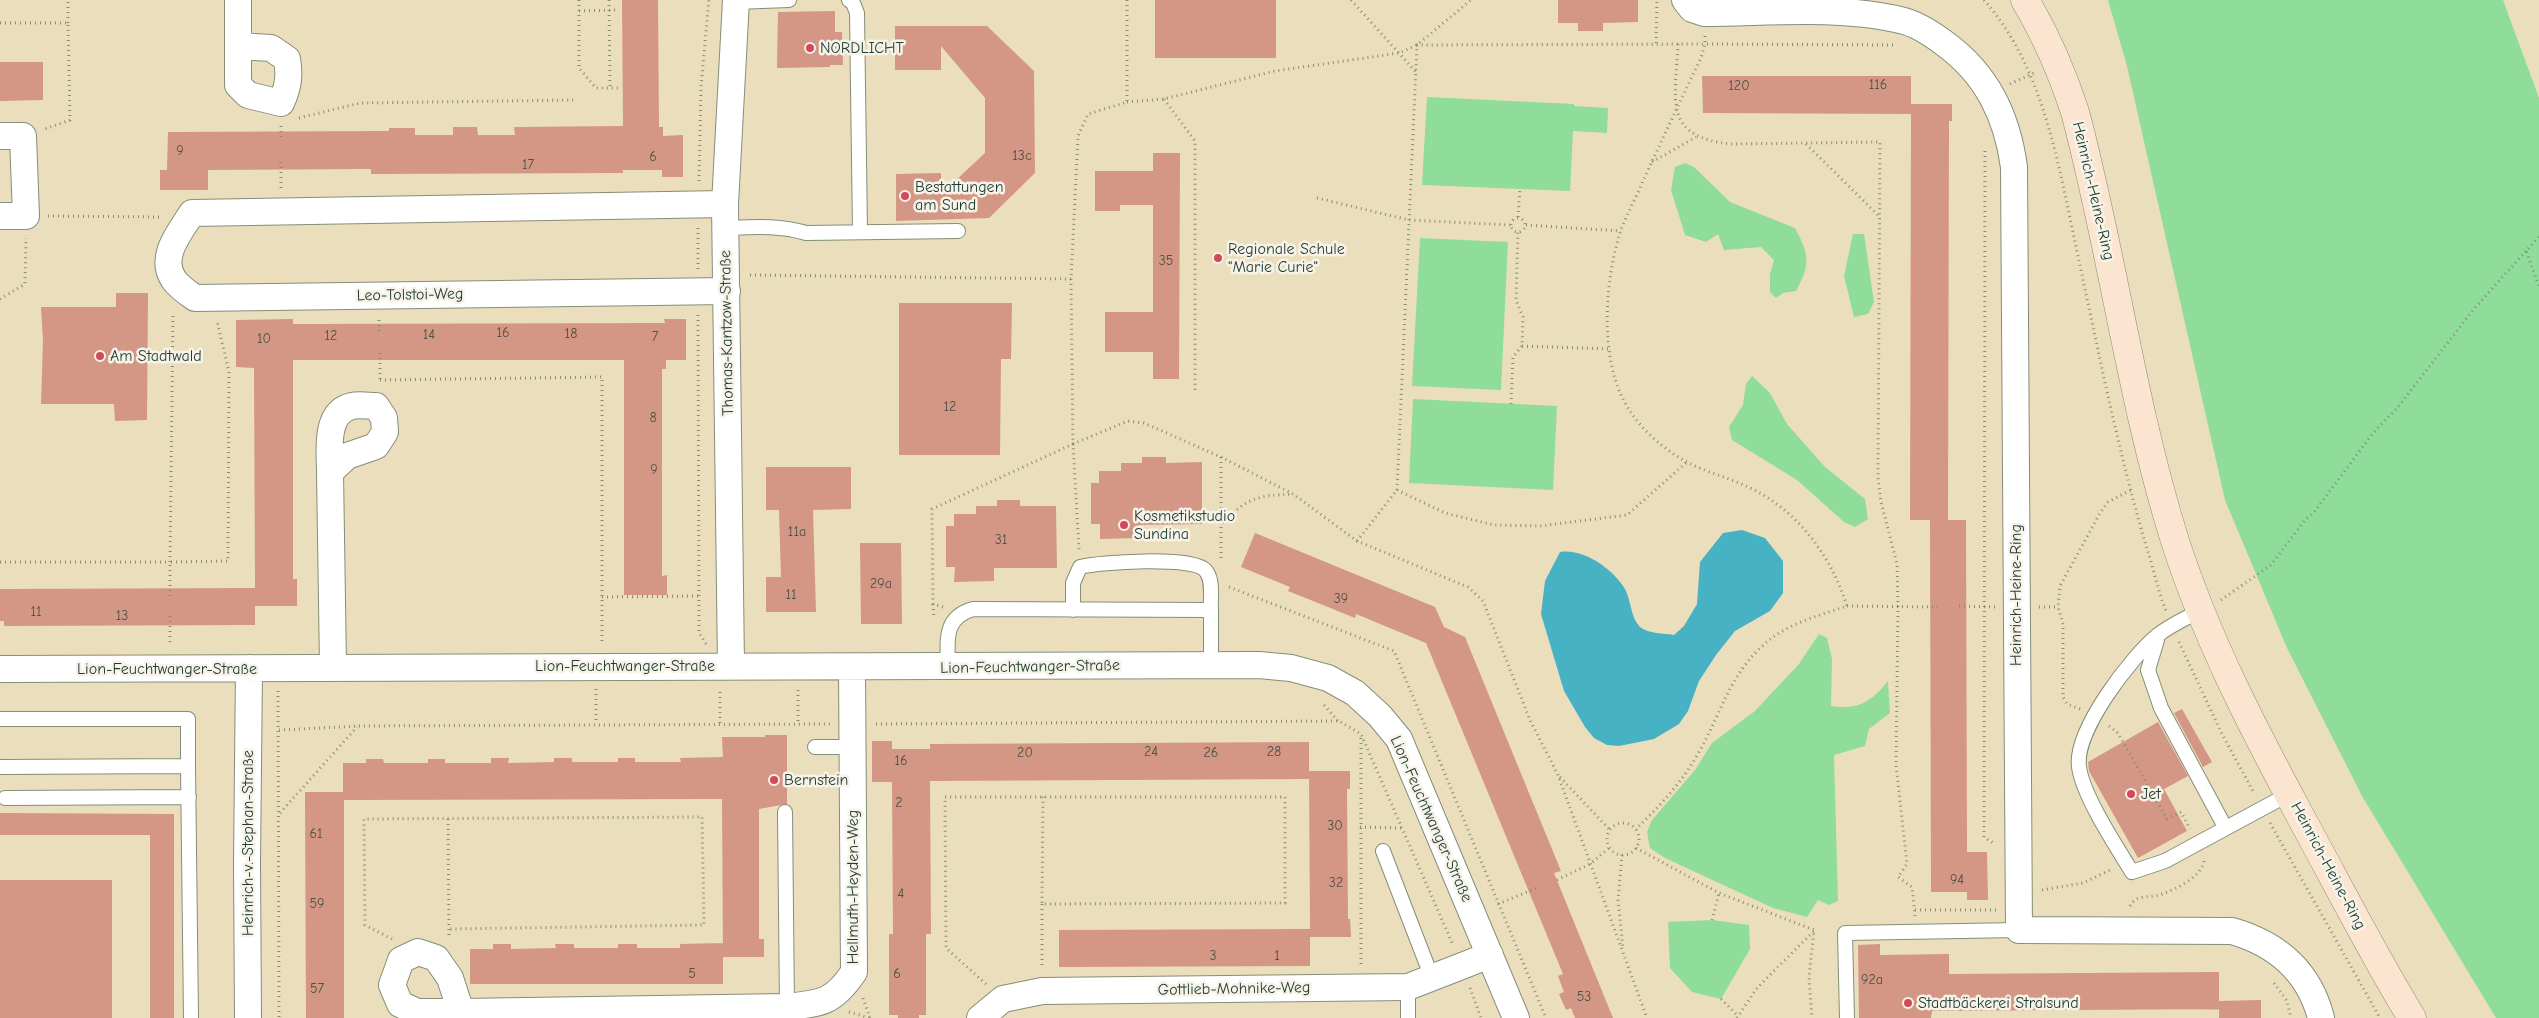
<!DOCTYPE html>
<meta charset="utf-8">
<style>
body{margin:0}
canvas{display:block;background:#ebdebc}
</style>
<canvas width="2539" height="1018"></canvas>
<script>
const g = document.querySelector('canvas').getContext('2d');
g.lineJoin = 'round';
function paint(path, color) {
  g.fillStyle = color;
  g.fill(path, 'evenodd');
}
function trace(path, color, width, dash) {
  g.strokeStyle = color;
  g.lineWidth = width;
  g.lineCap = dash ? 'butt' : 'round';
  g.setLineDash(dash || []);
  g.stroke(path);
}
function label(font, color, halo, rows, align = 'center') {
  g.font = font + ' "Comic Neue",sans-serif';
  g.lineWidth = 5;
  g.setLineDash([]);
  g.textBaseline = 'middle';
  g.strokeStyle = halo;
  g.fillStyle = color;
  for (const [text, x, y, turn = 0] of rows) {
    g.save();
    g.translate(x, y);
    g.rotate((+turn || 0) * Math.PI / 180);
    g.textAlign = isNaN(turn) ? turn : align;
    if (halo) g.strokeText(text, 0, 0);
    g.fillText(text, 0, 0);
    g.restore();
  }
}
const green = new Path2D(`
 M 2108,0 L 2503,0 L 2539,98 L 2539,1018 L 2496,1018 L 2362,796 L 2287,648 L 2225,500 L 2127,66 Z
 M 1427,97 L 1574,104 L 1574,106 L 1608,108 L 1607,133 L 1573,131 L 1570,191 L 1422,185 Z
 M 1685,163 L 1694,167 L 1730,202 L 1795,228 C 1809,254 1811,264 1796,291 L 1783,293 L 1776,298 L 1770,292 L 1770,274 L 1774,260 L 1761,247 L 1724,250 L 1718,234 L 1706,242 L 1685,235 L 1671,190 L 1675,167 Z
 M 1853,234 L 1864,234 L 1874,302 L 1868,314 L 1854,317 L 1844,276 Z
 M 1420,238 L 1508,242 L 1501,390 L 1412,386 Z
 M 1752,376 L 1770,393 L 1787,424 L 1825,467 L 1865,499 L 1868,519 L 1855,527 L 1844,522 L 1797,480 L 1732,440 L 1729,427 L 1743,405 L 1746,384 Z
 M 1413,399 L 1557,406 L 1553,490 L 1409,483 Z
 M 1819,634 L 1827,638 L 1832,659 L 1831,706 C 1859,710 1871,702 1888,681 L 1890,713 L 1869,729 L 1865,746 L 1834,755 L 1838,901 L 1829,905 L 1818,900 L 1807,917 L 1773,908 L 1665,858 L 1650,848 L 1647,832 L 1652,820 L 1695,770 L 1712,743 L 1755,711 L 1799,664 Z
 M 1712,920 L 1749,925 L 1750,949 L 1721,999 L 1692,992 L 1670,968 L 1668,922 Z`);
const water = new Path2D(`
 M 1742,530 L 1765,538 L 1783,561 L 1783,593 L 1770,611 L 1735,631 L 1716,655 L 1699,681 L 1688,711 L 1679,724 L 1654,739 L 1619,746 L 1607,745 L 1594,738 L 1585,727 L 1564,691 L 1541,614 L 1545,581 L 1560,552 C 1584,548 1615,570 1626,591 C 1631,602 1631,618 1640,627 C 1649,634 1663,633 1674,635 L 1684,626 L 1697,604 L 1700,562 L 1723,533 Z`);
const building = new Path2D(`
 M 622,0 L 658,0 L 659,127 L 663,127 L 663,136 L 683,135 L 683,177 L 662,177 L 662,170 L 623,170 L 623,173 L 371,174 L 371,169 L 208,170 L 208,190 L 160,190 L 160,170 L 167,170 L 168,132 L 389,131 L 389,128 L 415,128 L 415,135 L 453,135 L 453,127 L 477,127 L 478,135 L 515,135 L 514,127 L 623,126 Z
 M 1155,0 L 1276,0 L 1276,58 L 1155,58 Z
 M 1558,0 L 1638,0 L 1638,22 L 1603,23 L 1603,31 L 1578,31 L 1578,23 L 1558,23 Z
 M 835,11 L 835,32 L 842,32 L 843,65 L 830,65 L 830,67 L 777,68 L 778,12 Z
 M 895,26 L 987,26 L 1034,71 L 1035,173 L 989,218 L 896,221 L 896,174 L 941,173 L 941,194 L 985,153 L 985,98 L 941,46 L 941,70 L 895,70 Z
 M 0,62 L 43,62 L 43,100 L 0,101 Z
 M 1702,76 L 1911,76 L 1911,104 L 1952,104 L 1952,121 L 1949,121 L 1948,520 L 1966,520 L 1967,852 L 1987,852 L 1988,900 L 1967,900 L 1967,892 L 1931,892 L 1930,520 L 1910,520 L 1911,114 L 1703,113 Z
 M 1153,153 L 1180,153 L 1179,379 L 1153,379 L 1153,352 L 1105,352 L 1105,312 L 1153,312 L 1153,205 L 1120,205 L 1120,211 L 1095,211 L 1095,171 L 1153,171 Z
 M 116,293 L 148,293 L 147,420 L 115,421 L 114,404 L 41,404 L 43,341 L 41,307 L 116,307 Z
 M 899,303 L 1012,303 L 1011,359 L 1001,359 L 1000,455 L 899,455 Z
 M 293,319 L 293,324 L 665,323 L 664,319 L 686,319 L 686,360 L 666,360 L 666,369 L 662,369 L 662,576 L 667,575 L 667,595 L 624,595 L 624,360 L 293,360 L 293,579 L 297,579 L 297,606 L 255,606 L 255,625 L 4,626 L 4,621 L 0,621 L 0,589 L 255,588 L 254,368 L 236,367 L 236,320 Z
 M 1142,457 L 1166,457 L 1166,463 L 1202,462 L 1202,524 L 1139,525 L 1139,538 L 1100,539 L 1100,524 L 1091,524 L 1091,483 L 1099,483 L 1099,471 L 1121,471 L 1121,463 L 1142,463 Z
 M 766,467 L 851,467 L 851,509 L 813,510 L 816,612 L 766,612 L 766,577 L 781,577 L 779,510 L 766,510 Z
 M 997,500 L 1020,500 L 1020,506 L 1056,506 L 1057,568 L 994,568 L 994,581 L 954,582 L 955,567 L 946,567 L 946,526 L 954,526 L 954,514 L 976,514 L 976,506 L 997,506 Z
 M 1255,533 L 1435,607 L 1444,627 L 1465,637 L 1561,871 L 1554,873 L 1613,1018 L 1575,1018 L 1571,1008 L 1566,1010 L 1559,994 L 1564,992 L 1558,976 L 1563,974 L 1426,643 L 1356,614 L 1355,618 L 1323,605 L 1288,591 L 1290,587 L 1241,567 Z
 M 860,543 L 901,543 L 902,624 L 861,624 Z
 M 2182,709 L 2212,762 L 2203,767 L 2174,713 Z
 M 2158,722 L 2188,776 L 2164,789 L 2187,831 L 2138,858 L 2089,771 L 2088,762 Z
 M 765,735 L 787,735 L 787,804 L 759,809 L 759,939 L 764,939 L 764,957 L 723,957 L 722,799 L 344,800 L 344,1018 L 306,1018 L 305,792 L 343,792 L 343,763 L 366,763 L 366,759 L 383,759 L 384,763 L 428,763 L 428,759 L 445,759 L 445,763 L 491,763 L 491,758 L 509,758 L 508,763 L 554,762 L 554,758 L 572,758 L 572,762 L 618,762 L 618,758 L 635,758 L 635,762 L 681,762 L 680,758 L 723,757 L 722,737 L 765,737 Z
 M 872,741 L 892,741 L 892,749 L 930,749 L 930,744 L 1309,742 L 1309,779 L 930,781 L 931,934 L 926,934 L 926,1015 L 919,1015 L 919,1018 L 898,1018 L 898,1015 L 889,1015 L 889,934 L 893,934 L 892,782 L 872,782 Z
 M 1309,771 L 1350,771 L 1350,789 L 1347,789 L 1348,919 L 1350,919 L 1351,937 L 1310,937 L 1310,966 L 1059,967 L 1059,930 L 1310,929 Z
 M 0,813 L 174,814 L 174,1018 L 150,1018 L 150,835 L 0,835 Z
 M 0,880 L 112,880 L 112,1018 L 0,1018 Z
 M 723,943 L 723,984 L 470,984 L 470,949 L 493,949 L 493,944 L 511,944 L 511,949 L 556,948 L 555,944 L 574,944 L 574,948 L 618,948 L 618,944 L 637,944 L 637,948 L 680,948 L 680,944 Z
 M 1880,944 L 1880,955 L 1949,954 L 1949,974 L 2219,972 L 2219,1009 L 1932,1011 L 1931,1018 L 1859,1018 L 1858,945 Z
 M 2261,1000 L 2261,1018 L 2219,1018 L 2219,1001 Z`);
const path = new Path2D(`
 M 579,0 L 579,68 L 596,88 L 618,88
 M 609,0 L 610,88
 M 1127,0 L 1127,102 L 1088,114 L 1078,136 L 1071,279 L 1073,444 L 1128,421 L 1144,423 L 1221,457 L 1293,494 L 1357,541 L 1468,587 L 1483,601 L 1530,720 L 1558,775 L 1647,1018
 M 1351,0 L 1416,72
 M 1984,0 C 2045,69 2059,169 2078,256 C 2098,350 2117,445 2144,539 C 2152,562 2157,588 2166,611
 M 579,11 L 617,10
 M 0,23 L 68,23 L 70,120 L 45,129
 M 68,23 L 68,0
 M 1705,36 L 1705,44 L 1893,45
 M 1656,43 L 1657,0
 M 1678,44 C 1676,98 1661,137 1731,144 L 1880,142 L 1878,477 L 1881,502 L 1897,564 L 1898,607 L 1896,765 L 1907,864 L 1898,877 L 1912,887 L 1915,916
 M 2010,84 L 2036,72
 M 1164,99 L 1195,141 L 1195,390
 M 1127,102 L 1164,99 L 1275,71 L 1399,53 L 1417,45 L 1471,0
 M 299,118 L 360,103 L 575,100
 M 281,126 L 281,139
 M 1806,144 L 1880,217
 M 1985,151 L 1984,837 L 1995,844
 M 1652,162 L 1696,137
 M 699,181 L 701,86 L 709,0
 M 281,188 L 281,161
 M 1317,198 L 1409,220 L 1511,225
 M 48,216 L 162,217
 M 1518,217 L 1520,189
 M1511 225a7 7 0 1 1 14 0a7 7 0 1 1-14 0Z
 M 1526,225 L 1621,231
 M 2539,237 L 2526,251 L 2539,286
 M 698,269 L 698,228
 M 750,275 L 1071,279
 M 0,299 L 25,284 L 26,238
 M 698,315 L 699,633 L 706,644
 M 379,331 L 379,319
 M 1522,346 L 1609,349
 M 380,353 L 380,380
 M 380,380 L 602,377 L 602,645
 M 1511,404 L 1513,357 L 1522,346 L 1523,317 L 1516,300 L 1518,232
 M 1221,457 L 1221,561
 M 1397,490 L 1445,513 L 1494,525 L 1540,526 L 1627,515 L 1687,462
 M 1222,523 C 1249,497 1256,496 1293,494
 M 1357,541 L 1397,490 L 1417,45 L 1705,44 L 1701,58 C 1681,99 1662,140 1643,181 C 1636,198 1626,215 1620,233 C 1605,280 1600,354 1623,399 C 1635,424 1662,449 1687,462 C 1705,472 1727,477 1746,486 C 1797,509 1830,554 1847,606 C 1823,614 1794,622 1773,637 C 1730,670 1724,708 1699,752 C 1684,780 1659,807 1636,829
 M 0,562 L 170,562 L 173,312
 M 1229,587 L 1394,651 L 1546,1018
 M 170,596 L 170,562 L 228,561 L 229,372 L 217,321
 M 602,597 L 699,596
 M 2221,600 L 2271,565 L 2305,520 L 2315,511 L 2373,433 L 2398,407 L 2473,310 L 2526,251
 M 933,604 L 934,618
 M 1847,606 L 1940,607
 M 1959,606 L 1995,607
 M 943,607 L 933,604 L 932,509 L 1073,444 L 1079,550
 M 2039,607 L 2058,607
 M 170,616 L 170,646
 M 2179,642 L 2222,734 L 2254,793
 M 596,689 L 596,723
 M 798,690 L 798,724
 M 278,691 L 279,1018
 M 1324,705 L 1338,721
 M 2080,709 L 2067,704 L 2063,697 L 2063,624 L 2058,607 L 2060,586 L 2100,513 L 2108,502 L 2131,490
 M 720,723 L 720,689
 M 876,724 L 1339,721 L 1361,734 L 1453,945
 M 2109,726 L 2118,733 L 2167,819 L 2181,812 L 2190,829
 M 279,730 L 358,726 L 830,724
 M 1560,777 L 1609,829
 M 280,813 L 357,727
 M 448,819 L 449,938
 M1607 839a16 16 0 1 1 32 0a16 16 0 1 1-32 0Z
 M 2270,823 L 2380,1018
 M 1360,827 L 1401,828
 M 1636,848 L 1719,893 L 1814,930 L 1809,977 L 1812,1018
 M 1622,855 L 1618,900 L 1623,947
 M 1557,880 L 1590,864 L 1609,848
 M 2042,890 L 2083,883 L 2110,870
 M 1042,904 L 1042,968
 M 1498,904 L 1537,888
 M 2130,906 C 2137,893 2150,899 2162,894 C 2176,889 2204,876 2204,859
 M 1915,910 L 1997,910
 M 1712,920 L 1719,893
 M 392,939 L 365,925 L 364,819 L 702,817 L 704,925 L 449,929
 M 1361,964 L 1361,737
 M 2274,983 L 2287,1001 L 2291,1018
 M 986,984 L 946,948 L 945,797 L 1285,797 L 1285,903 L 1042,904 L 1043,796
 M 1470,988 L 1481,1018
 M 863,998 L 870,1018
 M 1721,999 L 1738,1016
 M 849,1012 L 870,1018
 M 1737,1018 L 1757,988 L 1814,931`);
const service = new Path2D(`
 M 849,0 L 853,3 L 857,13 L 860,232
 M 735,2 L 789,0
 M 726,228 C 754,227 779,225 806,233 L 958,231
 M 1073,610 L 1073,583 L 1080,567 C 1100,562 1192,556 1205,570 C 1214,579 1210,598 1211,610
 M 2201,610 C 2187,618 2170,625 2158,635 C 2131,657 2074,731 2079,767 C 2083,796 2116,846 2132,872 L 2165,861 L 2289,794
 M 2157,640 L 2148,670 L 2161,708 L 2225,827
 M 948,668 C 948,642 942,618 973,609 L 1211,610 L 1211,665
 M 0,719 L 188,719 L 188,766
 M 815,747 L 853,747
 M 0,767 L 188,766 L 191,1018
 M 5,798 L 189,797
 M 785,812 L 787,1007
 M 1383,851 L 1432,978
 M 1408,1018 L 1408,987
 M 1847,1018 L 1845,933 L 2019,930`);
const minor = new Path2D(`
 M 238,0 L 238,85 L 248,95 L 281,103 C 288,88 290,76 287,59 L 271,48 L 238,46
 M 1685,0 L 1692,9 L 1704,13 C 1767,13 1844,5 1904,21 C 1919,25 1932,34 1944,43 C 1987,74 2007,116 2014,167 L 2019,930 L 2232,931 C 2277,944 2309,971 2321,1018
 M 0,136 L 23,136 L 26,216 L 0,216
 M 725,204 L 192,213 C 180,232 158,257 174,280 C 179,287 188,293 195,298 L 727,291
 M 330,472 C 330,452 324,412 352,406 C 359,404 369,406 376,406 L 384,418 L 385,432 L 376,446 L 347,456 L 330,472 L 333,667
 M 731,665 L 725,204 L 736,0
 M 0,669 L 1259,665 L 1291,668 L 1328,678 L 1355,693 L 1380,716 L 1399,739 L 1516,1018
 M 461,1012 L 417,1012 L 400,1004 L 392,985 L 401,960 L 418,952 L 436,958 L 450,978 L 461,1012 L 787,1007 C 822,1003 833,1003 854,972 L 852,667
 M 248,1018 L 247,863 L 249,668
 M 980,1018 L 1003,999 L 1042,991 L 1408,987 L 1490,955`);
const secondary = new Path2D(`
 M 2025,0 C 2047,37 2062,72 2075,112 C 2113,254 2131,401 2175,541 C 2207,640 2254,730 2303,821 C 2339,887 2373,954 2412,1018`);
const markers = [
 [810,48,5,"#d1495b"],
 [905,196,5,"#d1495b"],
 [1218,258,5,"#d1495b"],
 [100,356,5,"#d1495b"],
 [1124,525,5,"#d1495b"],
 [774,780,5,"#d1495b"],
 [2131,794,5,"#d1495b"],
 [1908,1003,5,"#d1495b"]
];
const numberNames = [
 ["116",1878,85],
 ["120",1739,86],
 ["9",180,151],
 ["13c",1022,156],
 ["6",653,157],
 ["17",528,165],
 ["35",1166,261],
 ["16",503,333],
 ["18",571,334],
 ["14",429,335],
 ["12",331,336],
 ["7",655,337],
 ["10",264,339],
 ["12",950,407],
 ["8",653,418],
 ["9",654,470],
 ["11a",797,532],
 ["31",1001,540],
 ["29a",881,584],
 ["11",791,595],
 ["39",1341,599],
 ["11",36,612],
 ["13",122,616],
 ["24",1151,752],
 ["28",1274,752],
 ["20",1025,753],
 ["26",1211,753],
 ["16",901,761],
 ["2",899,803],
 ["30",1335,826],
 ["61",316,834],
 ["94",1957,880],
 ["32",1336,883],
 ["4",901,894],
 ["59",317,904],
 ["3",1213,956],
 ["1",1277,956],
 ["5",692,974],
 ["6",897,974],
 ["92a",1872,980],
 ["57",317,989],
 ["53",1584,997]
];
const poiNames = [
 ["NORDLICHT",820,48],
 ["Bestattungen",915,187],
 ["am Sund",915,205],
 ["Regionale Schule",1228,249],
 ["\"Marie Curie\"",1228,267],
 ["Am Stadtwald",110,356],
 ["Kosmetikstudio",1134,516],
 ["Sundina",1134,534],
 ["Bernstein",784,780],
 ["Jet",2141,794],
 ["Stadtbäckerei Stralsund",1918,1003]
];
const streetNames = [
 ["Heinrich-Heine-Ring",2093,191,77],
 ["Leo-Tolstoi-Weg",410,295,-1],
 ["Thomas-Kantzow-Straße",727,333,-91],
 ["Heinrich-Heine-Ring",2016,595,-90],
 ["Lion-Feuchtwanger-Straße",625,666],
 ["Lion-Feuchtwanger-Straße",1030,667,-1],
 ["Lion-Feuchtwanger-Straße",167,669],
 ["Lion-Feuchtwanger-Straße",1431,819,66],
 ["Heinrich-v.-Stephan-Straße",248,843,-90],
 ["Heinrich-Heine-Ring",2328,866,62],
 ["Hellmuth-Heyden-Weg",853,887,-90],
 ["Gottlieb-Mohnike-Weg",1234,989,-1]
];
paint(green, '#90dc9a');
paint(water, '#47b2c4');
paint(building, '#d49685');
trace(service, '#858e78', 16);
trace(minor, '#858e78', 28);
trace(secondary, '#858e78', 29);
trace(path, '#858e78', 3, [1, 4]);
trace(service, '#fff', 14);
trace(minor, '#fff', 26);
trace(secondary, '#fce5d0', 28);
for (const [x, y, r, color] of markers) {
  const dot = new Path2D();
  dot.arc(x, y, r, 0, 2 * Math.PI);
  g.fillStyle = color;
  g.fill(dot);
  trace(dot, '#f7f3e8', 2);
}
label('14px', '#4c5348', null, numberNames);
label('16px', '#1f3d34', '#f7f3e8', poiNames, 'left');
label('16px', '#1f3d34', '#f7f3e8', streetNames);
</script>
